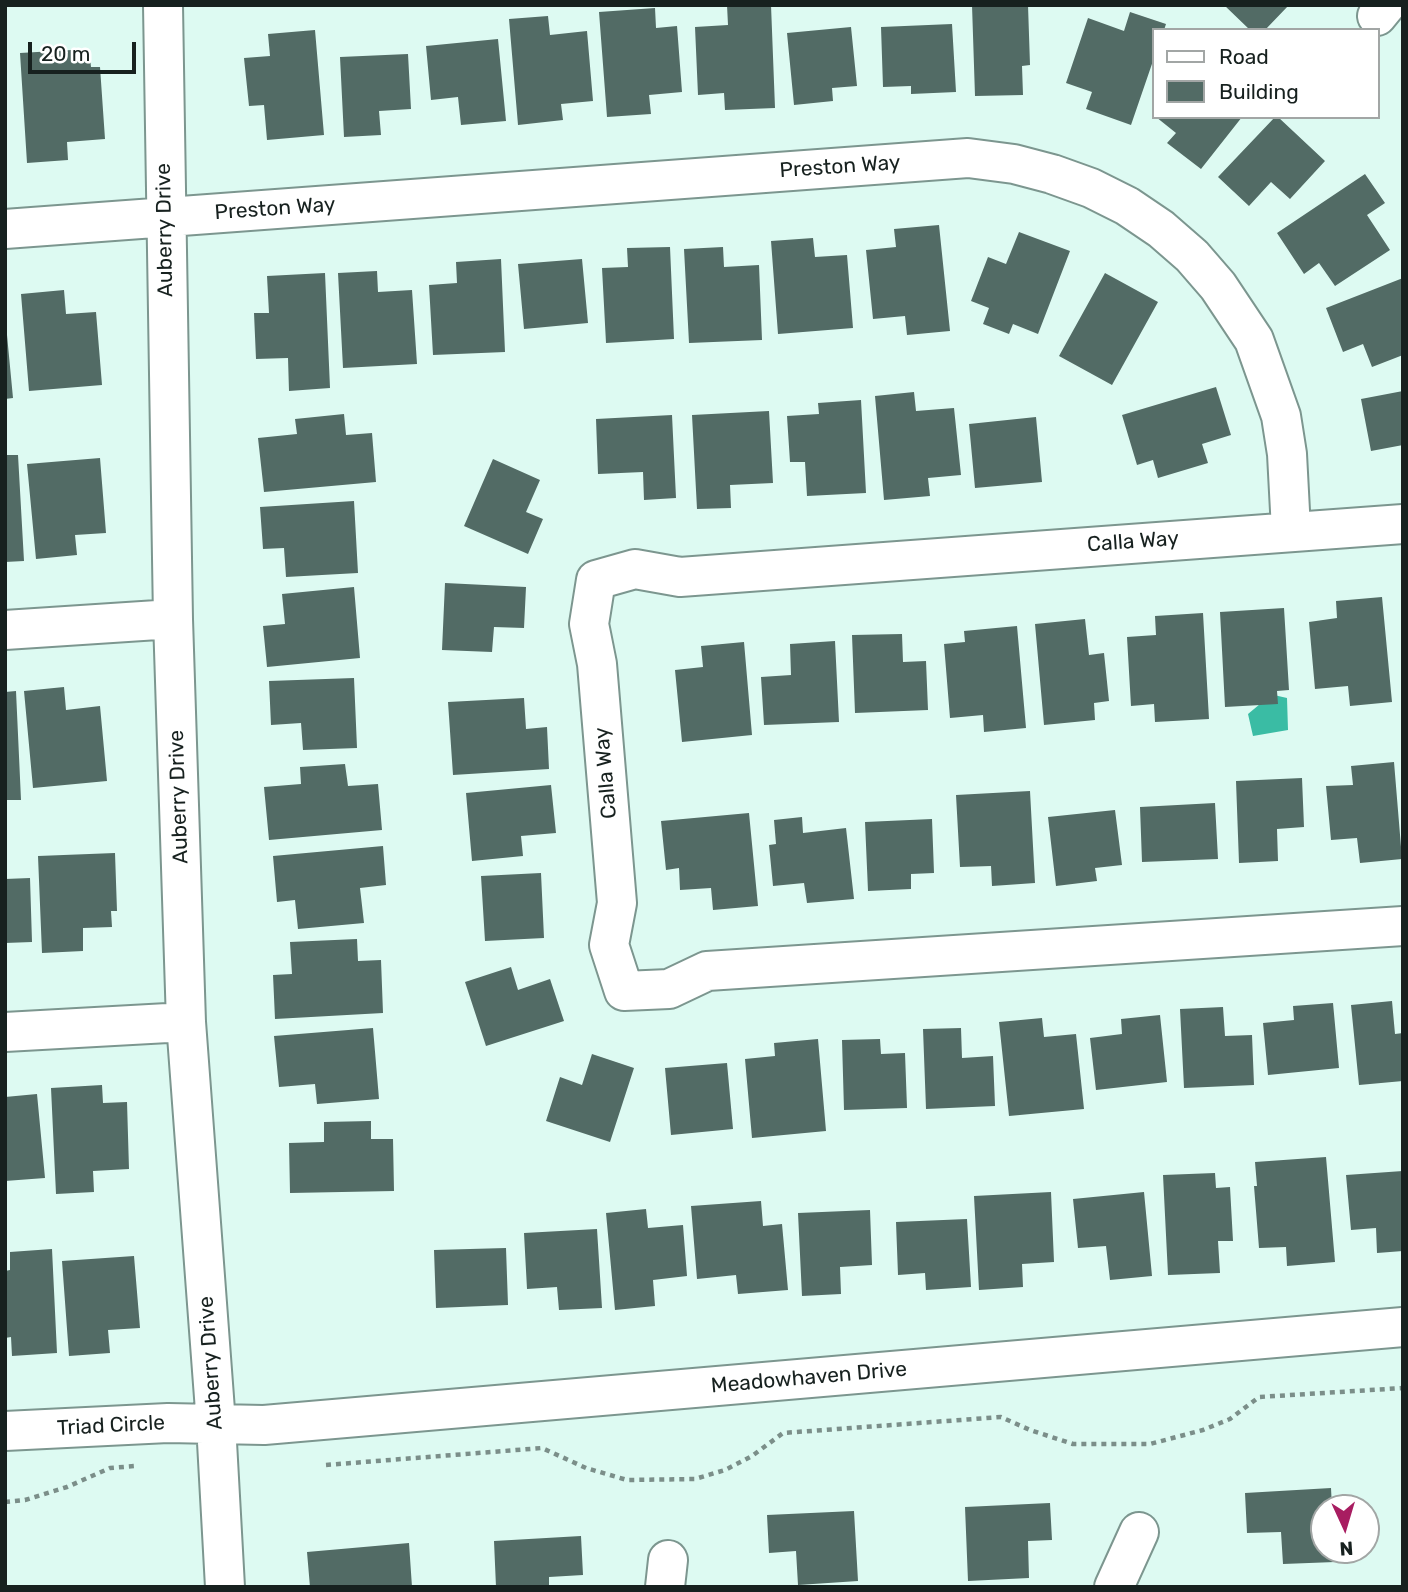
<!DOCTYPE html>
<style>
body{margin:0}
#map{position:relative;width:1408px;height:1592px;overflow:hidden;background:#ddfaf2;font-family:Rubik,sans-serif}
canvas{display:block}
.frame{position:absolute;inset:0;border:7px solid #17211f;pointer-events:none}
.legend{position:absolute;left:1152px;top:28px;width:228px;height:91px;box-sizing:border-box;background:#fff;border:2px solid #a2a6a5;margin:0;padding:9px 12px;list-style:none;font-size:21px;color:#17211f}
.legend li{display:flex;align-items:center;gap:14px;height:35px}
.legend b{width:35px;border:2px solid #a2a6a5}
.north{position:absolute;left:1310px;top:1494px;width:70px;height:70px;box-sizing:border-box;background:#fff;border:2px solid #a2a6a5;border-radius:50%;rotate:176deg;font-size:19px;font-weight:700;line-height:28px;text-align:center;color:#17211f}
.north::after{content:'';display:block;margin:auto;width:24px;height:32px;background:#a81d61;clip-path:polygon(50% 0,100% 100%,50% 72%,0 100%)}
.scale{position:absolute;left:28px;top:42px;width:108px;height:32px;box-sizing:border-box;border:4px solid #17211f;border-top:0;padding-left:9px;font-size:21px;line-height:24px;white-space:nowrap;color:#17211f;-webkit-text-stroke:5px #fff;paint-order:stroke}
</style>
<div id="map">
<canvas width="1408" height="1592"></canvas>
<div class="frame"></div>
<ul class="legend">
<li><b style="height:9px;background:#fff"></b>Road</li>
<li><b style="height:19px;background:#526b65"></b>Building</li>
</ul>
<div class="north">N</div>
<div class="scale">20 m</div>
</div>
<script>
const ctx = document.querySelector('canvas').getContext('2d');
ctx.lineJoin = 'round';
function fillPath(path, color) { ctx.fillStyle = color; ctx.fill(path, 'evenodd'); }
const toPath = rows => new Path2D(rows.map(r => 'M' + r).join(''));
function strokePath(path, color, width, dash) { ctx.strokeStyle = color; ctx.lineWidth = width; ctx.lineCap = dash ? 'butt' : 'round'; ctx.setLineDash(dash || []); ctx.stroke(path); }
function label(font, color, halo, rows, align = 'center') {
  ctx.font = font + ' Rubik,sans-serif'; ctx.lineWidth = 7; ctx.setLineDash([]); ctx.textBaseline = 'middle'; ctx.strokeStyle = halo; ctx.fillStyle = color; for (const [text, x, y, turn = 0] of rows) {
    ctx.save(); ctx.translate(x, y); ctx.rotate((+turn || 0) * Math.PI / 180); ctx.textAlign = isNaN(turn) ? turn : align; if (halo) ctx.strokeText(text, 0, 0); ctx.fillText(text, 0, 0); ctx.restore();
  }
}
fillPath(toPath([
 [1265,693,1287,698,1288,730,1253,736,1248,714,1260,704]
]), '#3abca4');
fillPath(toPath([
 [727,5,771,5,775,108,725,110,724,93,698,95,695,27,728,25],
 [972,5,1028,5,1030,65,1022,66,1023,95,975,96],
 [1224,5,1289,5,1265,30,1250,30],
 [655,8,656,28,677,26,682,92,649,95,651,114,607,117,599,12],
 [1130,12,1166,24,1164,30,1154,30,1154,58,1131,125,1086,109,1092,92,1066,83,1088,18,1124,31],
 [548,16,550,35,587,31,593,101,561,104,563,120,518,125,509,19],
 [952,24,956,92,911,94,911,86,883,87,881,27],
 [851,27,857,86,832,88,833,101,794,105,787,33],
 [315,30,324,135,267,140,264,105,249,106,244,58,270,56,268,34],
 [498,39,506,121,461,125,458,97,431,100,426,46],
 [89,49,91,67,100,67,105,139,67,142,68,160,27,163,20,53],
 [408,54,411,109,379,111,381,135,344,137,340,57],
 [1156,117,1242,117,1201,169,1167,143,1176,133],
 [1275,117,1278,117,1325,161,1290,199,1271,182,1249,206,1218,177],
 [1365,174,1385,203,1367,215,1390,250,1335,286,1319,263,1304,274,1277,233],
 [939,225,950,331,907,335,905,316,873,319,866,250,896,247,894,229],
 [1019,232,1070,251,1038,334,1013,324,1009,334,983,324,989,308,971,301,988,257,1006,264],
 [813,238,815,257,847,255,853,328,778,334,771,241],
 [670,247,674,339,606,343,602,268,628,267,627,248],
 [723,247,724,267,759,265,762,340,689,343,684,249],
 [501,259,505,352,433,355,429,285,457,283,456,262],
 [582,259,588,323,524,329,518,264],
 [377,271,378,292,412,290,417,364,343,368,338,273],
 [325,273,330,388,289,391,288,358,256,359,254,313,269,313,267,276],
 [1105,273,1158,302,1112,385,1059,356],
 [1403,278,1403,355,1372,367,1363,344,1343,352,1326,308],
 [64,290,66,314,96,312,102,385,29,391,21,294],
 [5,335,7,335,13,398,5,399],
 [1216,387,1231,435,1202,444,1208,463,1158,478,1153,460,1137,465,1122,415],
 [1403,391,1403,445,1371,451,1361,399],
 [914,392,916,411,954,408,961,475,928,478,930,496,884,500,875,396],
 [861,400,866,493,807,496,805,462,790,462,787,416,819,414,818,403],
 [769,411,773,483,730,485,731,508,697,509,692,415],
 [344,414,346,435,372,433,376,482,264,492,258,438,297,434,295,419],
 [672,415,676,498,644,500,643,472,598,474,596,419],
 [1036,417,1042,482,975,488,969,424],
 [5,455,18,455,24,561,5,562],
 [100,458,106,533,75,535,77,555,36,559,27,464],
 [493,459,540,480,526,512,543,519,528,554,464,526],
 [354,501,358,573,286,577,284,548,263,549,260,507],
 [445,583,526,587,524,628,494,627,492,652,442,650],
 [354,587,360,658,267,667,263,626,285,624,282,594],
 [1382,597,1392,702,1350,706,1348,686,1315,689,1309,622,1337,618,1336,601],
 [1284,608,1289,690,1277,691,1278,704,1225,707,1220,612],
 [1203,613,1209,719,1155,722,1154,704,1131,706,1127,637,1156,635,1155,616],
 [1085,619,1089,655,1104,653,1109,701,1094,703,1095,720,1044,725,1035,624],
 [1017,626,1026,728,984,732,983,715,950,718,944,644,965,642,964,631],
 [902,634,903,662,926,661,928,710,855,713,852,635],
 [835,641,839,722,764,725,761,677,791,675,790,644],
 [744,642,752,735,682,742,675,670,703,667,701,646],
 [354,678,357,748,303,750,301,723,271,725,269,681],
 [64,687,66,710,100,706,107,781,33,788,24,691],
 [16,691,21,800,5,800,5,692],
 [524,698,526,729,547,727,549,769,453,775,448,702],
 [1394,762,1402,859,1360,863,1357,838,1331,840,1326,786,1353,785,1351,766],
 [345,764,348,786,378,784,382,830,269,840,264,787,301,784,300,767],
 [1302,778,1304,827,1277,829,1278,861,1239,863,1236,781],
 [551,785,556,833,521,836,523,856,472,861,466,793],
 [1030,791,1035,883,992,886,991,866,960,867,956,795],
 [1215,803,1218,859,1142,862,1140,807],
 [1115,810,1122,865,1095,868,1097,881,1056,886,1048,817],
 [749,813,758,906,713,910,711,888,680,890,679,868,666,870,661,821],
 [802,817,803,833,846,828,854,899,807,903,804,883,773,886,769,845,776,844,774,820],
 [932,819,934,873,911,874,911,889,868,891,865,822],
 [383,846,386,885,360,888,364,923,298,929,295,900,277,902,273,856],
 [115,853,117,911,111,911,112,927,83,928,83,951,42,953,38,856],
 [541,873,544,938,485,941,481,876],
 [30,878,32,942,5,943,5,879],
 [357,939,358,961,381,960,383,1013,275,1019,273,975,292,974,290,942],
 [511,967,518,990,550,979,564,1021,486,1046,465,982],
 [1392,1001,1395,1034,1403,1033,1403,1081,1359,1085,1351,1005],
 [1333,1003,1339,1068,1268,1075,1263,1023,1294,1020,1293,1006],
 [1223,1007,1225,1036,1252,1035,1254,1085,1184,1088,1180,1009],
 [1160,1015,1167,1082,1096,1090,1090,1038,1122,1034,1121,1019],
 [1042,1018,1044,1037,1076,1034,1084,1109,1009,1116,999,1022],
 [373,1028,379,1099,317,1104,315,1084,279,1087,274,1036],
 [961,1028,962,1058,993,1056,995,1106,926,1109,923,1029],
 [818,1039,826,1131,752,1138,745,1059,775,1056,774,1043],
 [880,1039,881,1054,905,1053,907,1108,844,1110,842,1040],
 [592,1054,634,1068,610,1142,546,1121,560,1077,582,1085],
 [727,1063,733,1129,671,1135,665,1068],
 [102,1085,103,1103,127,1102,129,1169,93,1171,94,1192,56,1194,51,1088],
 [37,1094,45,1178,5,1181,5,1097],
 [371,1121,371,1139,393,1139,394,1191,290,1193,289,1143,324,1142,324,1122],
 [1326,1157,1335,1262,1287,1266,1286,1247,1259,1248,1254,1186,1257,1186,1255,1162],
 [1403,1171,1403,1251,1377,1253,1376,1228,1351,1230,1346,1175],
 [1215,1173,1216,1188,1230,1187,1233,1241,1218,1241,1220,1273,1168,1275,1163,1175],
 [1051,1192,1054,1262,1022,1264,1023,1287,979,1290,974,1196],
 [1144,1192,1152,1276,1110,1280,1106,1246,1078,1248,1073,1199],
 [761,1201,763,1226,782,1224,788,1290,738,1294,736,1275,697,1279,691,1206],
 [646,1209,648,1228,683,1225,687,1276,653,1280,655,1306,615,1310,606,1213],
 [870,1210,872,1265,840,1267,841,1294,802,1296,798,1213],
 [967,1219,971,1287,926,1290,925,1273,898,1275,896,1222],
 [597,1229,602,1308,559,1310,557,1287,527,1289,524,1233],
 [506,1248,508,1305,436,1308,434,1250],
 [52,1249,57,1353,12,1356,11,1337,5,1338,5,1271,10,1270,10,1252],
 [134,1256,140,1328,108,1330,110,1353,69,1356,62,1261],
 [1331,1488,1332,1508,1324,1508,1324,1550,1335,1550,1335,1562,1283,1564,1281,1532,1247,1533,1245,1493],
 [1050,1503,1052,1540,1028,1541,1029,1578,968,1581,965,1507],
 [854,1511,858,1581,798,1585,796,1551,769,1553,767,1515],
 [581,1536,583,1575,549,1577,549,1587,496,1587,494,1541],
 [409,1543,412,1587,310,1587,307,1552]
]), '#526b65');
const minor = toPath([
 [163,5,173,619,186,1022,216,1424,225,1587],
 [1377,16,1386,5],
 [5,229,968,158,1014,164,1052,174,1091,188,1127,206,1161,229,1192,256,1218,286,1254,340,1281,416,1287,454,1291,530],
 [1403,524,680,577,635,569,596,580,589,624,597,664,617,903,609,945,624,991,669,989,707,971,1403,926],
 [5,630,173,619],
 [5,1032,186,1022],
 [5,1431,168,1423,264,1425,1403,1327],
 [665,1587,668,1560],
 [1114,1587,1139,1532]
]);
strokePath(minor, '#7c968f', 42);
strokePath(toPath([
 [326,1465,542,1448,586,1468,627,1480,695,1479,725,1470,752,1456,783,1433,1001,1417,1030,1430,1073,1444,1150,1444,1203,1430,1230,1419,1259,1397,1403,1388],
 [5,1502,25,1500,67,1487,110,1468,135,1466]
]), '#7b8e89', 4.5, [5, 5]);
strokePath(minor, '#fff', 38);
label('21px', '#17211f', '#fff', [
 ["Preston Way",840,167,-4],
 ["Preston Way",275,209,-4],
 ["Auberry Drive",165,230,-91],
 ["Calla Way",1133,542,-4],
 ["Calla Way",606,773,-95],
 ["Auberry Drive",179,797,-92],
 ["Auberry Drive",211,1363,-94],
 ["Meadowhaven Drive",809,1378,-5],
 ["Triad Circle",111,1426,-3]
]);
</script>
